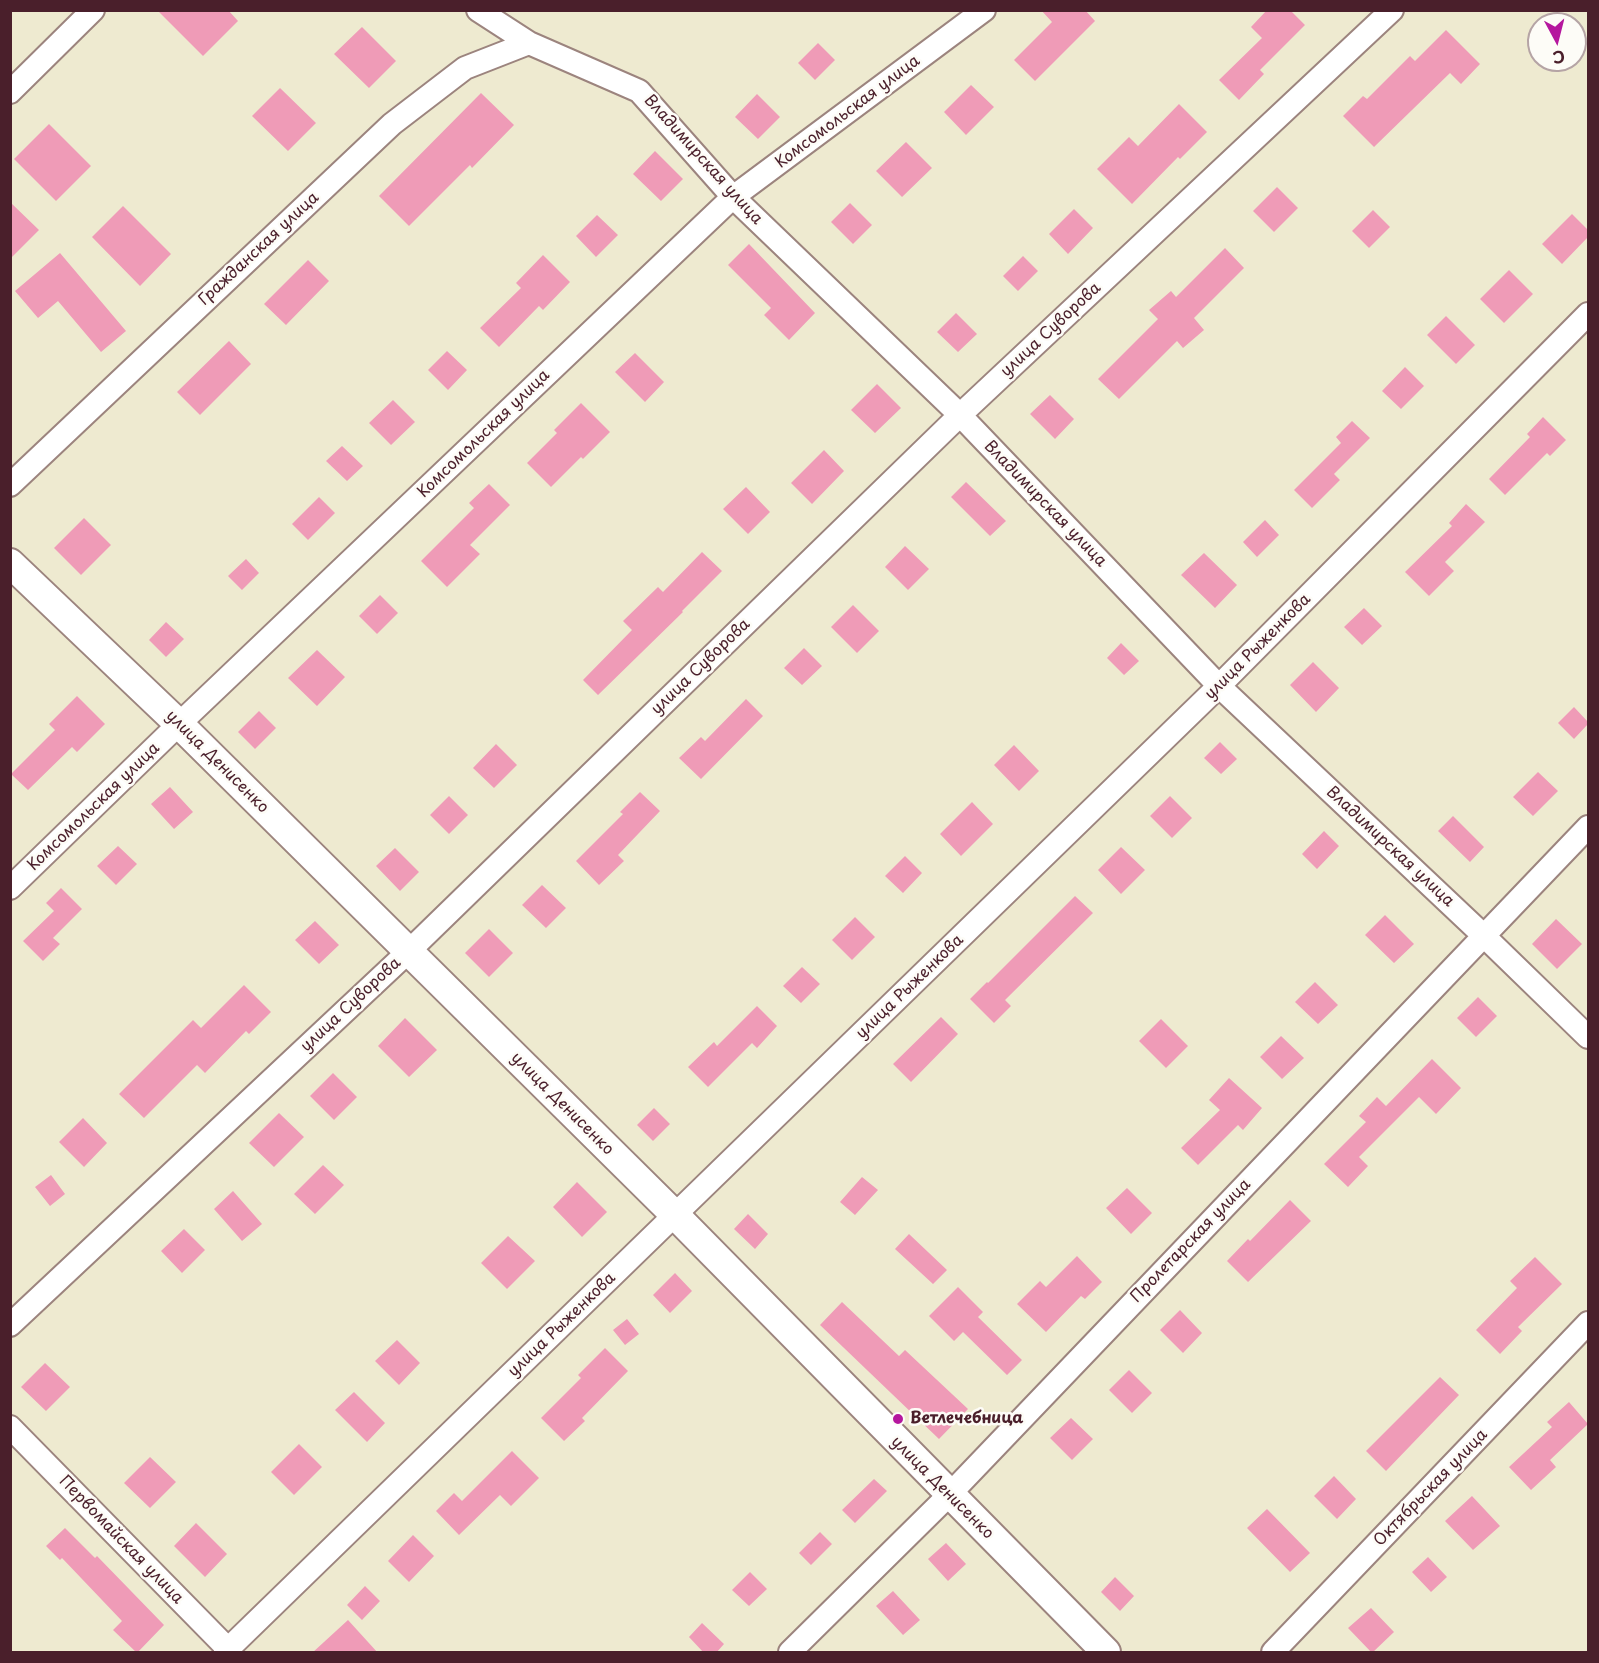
<!DOCTYPE html>
<meta charset="utf-8">
<style>
body{margin:0}
#map{position:relative;width:1599px;height:1663px;overflow:hidden;background:#eeead0;font-family:"Playpen Sans",sans-serif}
canvas{display:block}
.frame{position:absolute;inset:0;border:12px solid #4a1f2b;pointer-events:none}
.north{position:absolute;left:1527px;top:12px;width:60px;height:60px;box-sizing:border-box;background:#fdfcf7;border:2px solid #b5a4a5;border-radius:50%;rotate:173deg;font-size:16px;font-weight:700;line-height:24px;text-align:center;color:#4a1f2b}
.north::after{content:'';display:block;margin:auto;width:21px;height:27px;background:#b5179e;clip-path:polygon(50% 0,100% 100%,50% 72%,0 100%)}
</style>
<div id="map">
<canvas width="1599" height="1663"></canvas>
<div class="frame"></div>
<div class="north">С</div>
</div>
<script>
const ctx = document.querySelector('canvas').getContext('2d');
ctx.lineJoin = 'round';
function fillPath(path, color) { ctx.fillStyle = color; ctx.fill(path, 'evenodd'); }
const toPath = rows => new Path2D(rows.map(r => 'M' + r).join(''));
function strokePath(path, color, width, dash) { ctx.strokeStyle = color; ctx.lineWidth = width; ctx.lineCap = dash ? 'butt' : 'round'; ctx.setLineDash(dash || []); ctx.stroke(path); }
function label(font, color, halo, rows, align = 'center') {
  ctx.font = font + ' "Playpen Sans",sans-serif'; ctx.lineWidth = 5; ctx.setLineDash([]); ctx.textBaseline = 'middle'; ctx.strokeStyle = halo; ctx.fillStyle = color; for (const [text, x, y, turn = 0] of rows) {
    ctx.save(); ctx.translate(x, y); ctx.rotate((+turn || 0) * Math.PI / 180); ctx.textAlign = isNaN(turn) ? turn : align; if (halo) ctx.strokeText(text, 0, 0); ctx.fillText(text, 0, 0); ctx.restore();
  }
}
fillPath(toPath([
 [157,10,228,10,238,21,203,56],
 [1041,10,1085,10,1095,21,1035,81,1014,60,1052,22],
 [1267,10,1290,10,1305,25,1260,70,1264,74,1239,100,1219,80,1262,38,1251,27],
 [362,27,396,61,369,88,334,54],
 [1446,30,1480,64,1461,84,1450,73,1374,147,1343,116,1363,96,1367,99,1410,56,1415,61],
 [818,43,835,60,815,80,798,63],
 [971,85,994,107,966,135,944,112],
 [280,88,316,123,288,151,252,116],
 [481,93,514,125,472,168,470,165,409,226,379,196],
 [757,94,780,117,758,139,735,117],
 [1179,104,1207,132,1180,159,1178,157,1132,204,1097,169,1129,137,1138,146],
 [49,124,91,166,56,201,14,159],
 [906,142,932,168,902,197,876,171],
 [655,151,683,179,661,201,633,174],
 [1277,187,1298,208,1274,232,1253,211],
 [10,202,39,230,10,259],
 [850,203,872,225,853,244,831,222],
 [123,206,171,254,140,286,92,237],
 [1074,209,1093,228,1068,254,1049,234],
 [1373,210,1390,227,1369,248,1352,231],
 [1572,214,1588,230,1588,237,1562,264,1542,244],
 [597,215,618,235,596,257,576,236],
 [749,244,815,313,789,340,764,315,771,308,728,265],
 [1225,248,1244,268,1194,318,1204,330,1183,348,1177,341,1119,399,1098,379,1158,319,1149,310,1171,291,1176,297],
 [60,253,126,331,101,352,58,301,38,318,15,291],
 [543,255,570,282,543,310,539,306,499,347,480,328,521,288,516,283],
 [1023,256,1038,271,1018,291,1003,276],
 [308,260,329,281,286,325,264,304],
 [1509,270,1533,294,1504,323,1480,299],
 [956,313,977,334,958,352,937,332],
 [1446,316,1475,345,1456,364,1427,335],
 [229,341,251,364,200,415,177,392],
 [447,351,467,370,448,390,428,370],
 [635,353,664,382,645,402,615,372],
 [1405,367,1424,386,1401,409,1382,391],
 [877,384,901,408,875,433,851,410],
 [1050,395,1074,419,1055,439,1030,414],
 [393,400,415,422,391,445,369,423],
 [581,403,610,432,583,459,581,457,551,487,527,463,557,433,554,430],
 [1543,417,1566,440,1550,456,1547,453,1505,495,1489,479,1530,437,1527,434],
 [1352,421,1370,438,1334,474,1340,480,1312,508,1294,490,1341,443,1336,437],
 [342,446,363,466,347,481,326,461],
 [824,450,844,471,812,504,791,483],
 [966,482,1006,521,990,536,951,497],
 [489,484,510,505,470,545,480,554,447,587,421,561,474,508,469,503],
 [746,487,770,512,748,534,723,509],
 [319,497,335,513,308,540,292,524],
 [1466,504,1485,522,1445,562,1454,571,1429,596,1405,572,1452,526,1449,523],
 [84,518,111,545,81,575,54,548],
 [1265,520,1279,535,1257,557,1243,542],
 [905,546,929,569,908,590,885,567],
 [702,552,722,571,682,611,683,612,598,695,583,680,632,630,623,621,658,587,663,592],
 [1204,553,1237,585,1215,608,1181,575],
 [246,559,259,573,242,590,228,576],
 [380,595,398,613,377,634,359,616],
 [853,605,879,631,857,653,831,627],
 [1364,608,1382,626,1362,645,1344,627],
 [166,622,184,639,166,657,149,640],
 [1121,643,1139,661,1124,675,1107,658],
 [804,648,822,666,802,685,784,668],
 [317,650,345,677,317,706,288,678],
 [1313,662,1339,688,1316,712,1290,685],
 [77,696,105,724,77,752,72,747,28,790,11,774,55,730,49,724],
 [746,699,763,716,701,779,679,758,701,737,705,741],
 [1574,707,1588,722,1588,724,1574,739,1558,723],
 [259,711,276,728,255,749,238,732],
 [1220,742,1237,759,1221,774,1204,758],
 [496,744,517,765,494,788,473,768],
 [1014,745,1039,771,1019,791,994,765],
 [1538,772,1558,791,1533,816,1513,797],
 [170,787,193,812,174,829,151,804],
 [640,792,660,811,618,855,624,861,599,885,576,861,623,814,620,812],
 [449,796,468,815,449,834,430,815],
 [1170,796,1192,818,1172,838,1150,816],
 [972,802,993,824,961,856,940,834],
 [1453,816,1484,847,1470,862,1438,831],
 [1324,831,1339,846,1317,869,1302,854],
 [118,846,137,864,116,885,97,866],
 [1121,847,1145,870,1121,894,1098,870],
 [395,848,419,872,400,891,376,866],
 [905,856,922,873,903,893,885,876],
 [542,885,566,908,546,928,522,905],
 [61,888,82,909,53,938,60,944,43,961,23,941,54,911,46,903],
 [1075,896,1093,913,1005,1000,1011,1006,994,1023,970,999,987,982,988,983],
 [1385,915,1414,944,1394,963,1365,935],
 [855,917,875,937,852,960,832,940],
 [1556,919,1582,944,1557,969,1532,944],
 [315,921,339,945,319,964,295,940],
 [489,929,513,953,489,977,465,953],
 [802,967,820,984,801,1003,783,986],
 [1315,982,1338,1005,1318,1024,1295,1002],
 [244,985,271,1012,249,1034,246,1031,205,1073,197,1065,144,1118,119,1094,193,1020,201,1028],
 [1478,997,1497,1016,1476,1037,1457,1018],
 [757,1006,777,1026,757,1048,752,1043,708,1087,688,1067,714,1042,717,1046],
 [941,1017,958,1034,911,1082,893,1064],
 [405,1018,437,1050,409,1077,378,1046],
 [1161,1019,1188,1046,1166,1068,1139,1041],
 [1281,1036,1304,1058,1282,1079,1260,1057],
 [1432,1059,1461,1088,1436,1114,1419,1097,1359,1157,1368,1166,1348,1187,1324,1164,1366,1122,1359,1116,1377,1097,1386,1106],
 [333,1073,357,1097,334,1120,310,1096],
 [1229,1078,1262,1108,1243,1130,1238,1125,1198,1165,1181,1148,1220,1110,1209,1100],
 [654,1108,670,1124,653,1141,637,1125],
 [279,1113,304,1137,274,1167,249,1143],
 [83,1118,107,1143,84,1167,59,1142],
 [323,1165,344,1185,315,1214,294,1194],
 [51,1175,65,1194,50,1206,35,1187],
 [862,1177,878,1190,855,1215,840,1202],
 [577,1182,607,1212,582,1237,553,1207],
 [1127,1188,1152,1213,1131,1234,1106,1208],
 [233,1191,262,1224,242,1241,214,1209],
 [1290,1200,1311,1221,1248,1282,1227,1261,1248,1239,1250,1241],
 [748,1214,768,1234,755,1249,734,1229],
 [184,1229,205,1250,182,1273,161,1251],
 [909,1234,947,1270,933,1284,895,1249],
 [508,1236,535,1261,507,1289,481,1263],
 [1077,1256,1102,1282,1085,1299,1081,1296,1046,1332,1017,1304,1040,1281,1046,1287],
 [1535,1257,1562,1284,1518,1327,1522,1331,1500,1354,1476,1330,1517,1288,1510,1281],
 [675,1273,692,1291,670,1313,653,1295],
 [958,1287,983,1312,978,1317,1022,1360,1007,1375,963,1332,954,1341,929,1316],
 [842,1302,899,1356,905,1350,968,1409,939,1439,820,1325],
 [1180,1310,1202,1333,1183,1353,1160,1330],
 [627,1319,639,1334,625,1345,613,1330],
 [397,1340,420,1363,399,1385,375,1361],
 [605,1348,628,1371,582,1418,585,1421,564,1441,541,1418,581,1378,578,1375],
 [45,1363,70,1387,46,1411,21,1387],
 [1129,1370,1152,1393,1132,1413,1109,1390],
 [1440,1377,1459,1395,1386,1471,1366,1451],
 [354,1392,385,1423,367,1442,335,1410],
 [1569,1402,1588,1424,1550,1460,1556,1467,1531,1490,1509,1467,1552,1427,1547,1422],
 [1071,1418,1093,1439,1072,1460,1050,1438],
 [299,1444,322,1467,294,1495,271,1472],
 [512,1451,539,1478,511,1506,500,1495,459,1535,436,1511,454,1493,462,1501],
 [150,1457,176,1482,150,1508,124,1483],
 [1334,1476,1356,1499,1337,1519,1314,1496],
 [874,1479,887,1491,855,1523,842,1510],
 [1472,1496,1500,1526,1473,1550,1445,1521],
 [1267,1509,1310,1553,1290,1572,1247,1528],
 [196,1523,227,1554,205,1577,174,1546],
 [65,1528,95,1558,97,1556,164,1625,137,1653,113,1630,122,1621,62,1558,60,1560,46,1546],
 [820,1532,832,1544,811,1565,799,1553],
 [413,1535,434,1556,409,1582,388,1561],
 [946,1543,966,1564,948,1581,928,1559],
 [1428,1557,1447,1577,1431,1592,1412,1572],
 [750,1572,767,1589,749,1606,732,1590],
 [1115,1577,1134,1596,1120,1611,1101,1592],
 [365,1586,380,1601,362,1620,347,1605],
 [893,1591,920,1620,903,1635,876,1606],
 [1371,1608,1394,1632,1372,1653,1348,1628],
 [348,1620,378,1653,312,1653],
 [702,1623,724,1644,716,1653,704,1653,689,1637]
]), '#ef9bb7');
const minor = toPath([
 [478,10,529,43,639,91,733,197,960,415,1219,686,1483,935,1588,1037],
 [10,92,93,10],
 [10,485,392,124,465,68,529,43],
 [10,888,179,724,733,197,984,10],
 [10,1325,408,952,960,415,1392,10],
 [10,1427,231,1652],
 [225,1652,1219,686,1588,314],
 [790,1652,949,1495,1588,827],
 [1273,1652,1588,1323]
]);
const tertiary = toPath([
 [10,563,179,724,675,1215,1106,1652]
]);
strokePath(minor, '#9c847e', 26);
strokePath(tertiary, '#9c847e', 32);
strokePath(minor, '#fff', 22);
strokePath(tertiary, '#fff', 28);
for (const [x, y, r, color] of [
 [898,1419,6,"#b5179e"]
]) { const dot = new Path2D(); dot.arc(x, y, r, 0, 2 * Math.PI); ctx.fillStyle = color; ctx.fill(dot); strokePath(dot, '#fdfcf7', 2); }
label('16px', '#4a1f2b', '#fdfcf7', [
 ["Комсомольская улица",848,112,-37],
 ["Владимирская улица",703,160,48],
 ["Гражданская улица",259,249,-43],
 ["улица Суворова",1051,330,-43],
 ["Комсомольская улица",484,434,-44],
 ["Владимирская улица",1045,504,46],
 ["улица Рыженкова",1258,647,-45],
 ["улица Суворова",701,667,-44],
 ["улица Денисенко",217,762,45],
 ["Комсомольская улица",94,807,-44],
 ["Владимирская улица",1390,847,43],
 ["улица Рыженкова",910,987,-44],
 ["улица Суворова",351,1005,-43],
 ["улица Денисенко",562,1104,45],
 ["Пролетарская улица",1191,1241,-46],
 ["улица Рыженкова",562,1325,-44],
 ["улица Денисенко",942,1488,45],
 ["Октябрьская улица",1431,1488,-46],
 ["Первомайская улица",121,1540,46]
]);
label('bold 16px', '#4a1f2b', '#fdfcf7', [
 ["Ветлечебница",910,1419]
], 'left');
</script>
